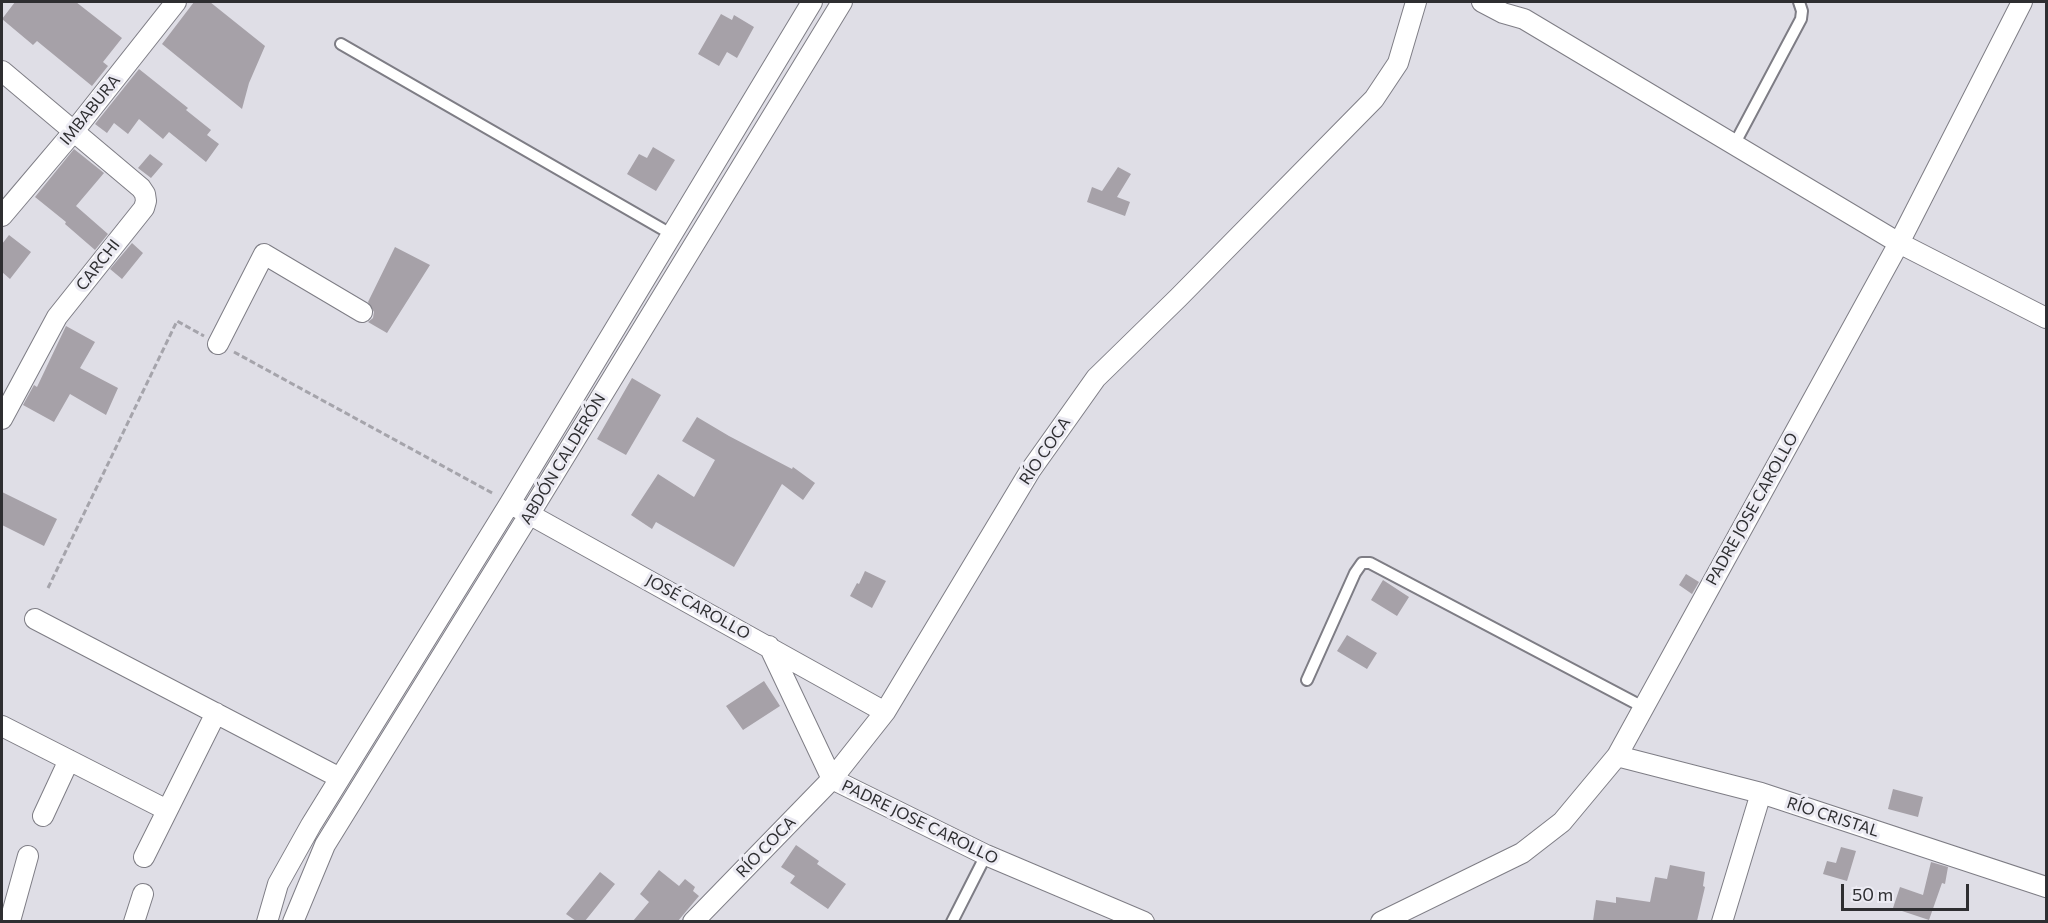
<!DOCTYPE html>
<meta charset="utf-8">
<style>
body{margin:0}
#map{position:relative;width:2048px;height:923px;overflow:hidden;background:#dfdee6;font-family:Commissioner,sans-serif}
canvas{display:block}
.frame{position:absolute;inset:0;border:3px solid #2e2e31;pointer-events:none}
.scale{position:absolute;left:1841px;top:884px;width:128px;height:27px;box-sizing:border-box;border:3px solid #2e2e31;border-top:0;padding-left:8px;font-size:18px;line-height:21px;white-space:nowrap;color:#2e2e31;-webkit-text-stroke:4px #ecebf3;paint-order:stroke}
</style>
<div id="map">
<canvas width="2048" height="923"></canvas>
<div class="frame"></div>
<div class="scale">50 m</div>
</div>
<script>
const ctx = document.querySelector('canvas').getContext('2d');
ctx.lineJoin = 'round';
function fillPath(path, color) { ctx.fillStyle = color; ctx.fill(path, 'evenodd'); }
const toPath = rows => new Path2D(rows.map(r => 'M' + r).join(''));
function strokePath(path, color, width, dash) { ctx.strokeStyle = color; ctx.lineWidth = width; ctx.lineCap = dash ? 'butt' : 'round'; ctx.setLineDash(dash || []); ctx.stroke(path); }
function label(font, color, halo, rows, align = 'center') {
  ctx.font = font + ' Commissioner,sans-serif'; ctx.lineWidth = 6; ctx.setLineDash([]); ctx.textBaseline = 'middle'; ctx.strokeStyle = halo; ctx.fillStyle = color; for (const [text, x, y, turn = 0] of rows) {
    ctx.save(); ctx.translate(x, y); ctx.rotate((+turn || 0) * Math.PI / 180); ctx.textAlign = isNaN(turn) ? turn : align; if (halo) ctx.strokeText(text, 0, 0); ctx.fillText(text, 0, 0); ctx.restore();
  }
}
fillPath(toPath([
 [15,2,76,2,122,38,103,62,108,66,92,86,37,41,33,45,2,19],
 [194,2,210,2,265,46,249,83,242,109,162,44],
 [721,14,732,20,734,15,754,27,737,58,727,52,719,66,698,54],
 [139,69,188,108,186,110,211,130,207,135,219,144,206,162,169,132,163,139,139,119,128,134,114,123,107,133,95,124],
 [653,147,675,160,656,191,627,174,639,154,647,158],
 [74,149,104,173,76,206,108,234,95,250,65,224,66,222,35,197],
 [150,154,163,164,151,178,138,168],
 [1118,167,1131,174,1117,197,1130,202,1125,216,1087,202,1092,187,1102,191],
 [9,235,31,252,10,279,2,272,2,244],
 [132,243,143,253,122,279,110,269],
 [395,247,430,265,387,333,368,322,373,318,374,312,368,302],
 [66,326,95,342,80,368,118,388,106,415,70,394,54,422,23,405,34,385,37,387],
 [632,378,661,395,626,455,597,439],
 [697,417,729,436,792,469,793,467,815,483,803,500,782,484,734,567,656,522,652,529,631,515,658,474,694,497,715,460,682,441],
 [2,492,57,519,44,546,2,525],
 [865,571,886,581,872,608,850,596,857,583,859,584],
 [1686,574,1699,582,1692,594,1679,585],
 [1383,580,1409,597,1397,616,1371,600],
 [1347,635,1377,653,1367,669,1337,651],
 [764,681,780,706,743,730,726,706],
 [1893,789,1923,797,1918,817,1888,809],
 [796,845,819,861,817,864,846,884,828,909,790,883,795,876,781,867],
 [1841,847,1856,851,1847,881,1823,874,1827,861,1836,863],
 [1931,862,1948,867,1945,884,1942,883,1929,920,1893,908,1900,887,1923,895],
 [1670,865,1705,872,1703,886,1705,887,1697,921,1593,921,1596,900,1616,903,1616,897,1650,902,1655,877,1667,879],
 [659,870,679,886,685,879,695,887,693,891,699,896,678,921,633,921,649,902,640,894],
 [600,872,615,884,585,921,576,921,566,914]
]), '#a6a1a8');
const lane = toPath([
 [341,44,671,234],
 [1734,145,1801,19,1802,11,1799,2],
 [1307,680,1355,573,1362,563,1370,563,1643,707],
 [952,922,986,855]
]);
const street = toPath([
 [1482,2,1503,13,1524,19,1899,243,2046,318],
 [2,71,141,188,145,194,146,201,144,208,57,317,2,419],
 [2,216,74,131,176,2],
 [218,344,264,254,362,312],
 [518,508,885,712],
 [35,619,340,778],
 [769,646,832,779,986,855,1144,922],
 [2,726,167,810],
 [1617,756,1761,793,2046,887],
 [43,816,69,760],
 [144,857,216,713],
 [10,921,28,856],
 [134,922,143,894],
 [267,922,278,884,311,825,510,503,812,2],
 [293,922,325,845,529,515,842,2],
 [693,922,832,779,885,712,1030,471,1096,378,1178,298,1374,99,1398,63,1416,2],
 [1381,922,1522,853,1562,822,1617,756,1899,243,2022,2],
 [1722,922,1761,793]
]);
strokePath(lane, '#7e7d85', 14);
strokePath(street, '#7e7d85', 22);
strokePath(toPath([
 [234,352,494,494],
 [48,588,177,321,204,336]
]), '#a5a4ab', 3, [6, 3]);
strokePath(lane, '#fff', 10);
strokePath(street, '#fff', 20);
label('16px', '#2e2e31', '#ecebf3', [
 ["IMBABURA",90,110,-51],
 ["CARCHI",98,265,-52],
 ["RÍO COCA",1045,451,-56],
 ["ABDÓN CALDERÓN",563,459,-59],
 ["PADRE JOSE CAROLLO",1752,509,-61],
 ["JOSÉ CAROLLO",698,607,29],
 ["RÍO CRISTAL",1833,817,18],
 ["PADRE JOSE CAROLLO",920,822,26],
 ["RÍO COCA",766,847,-46]
]);
</script>
